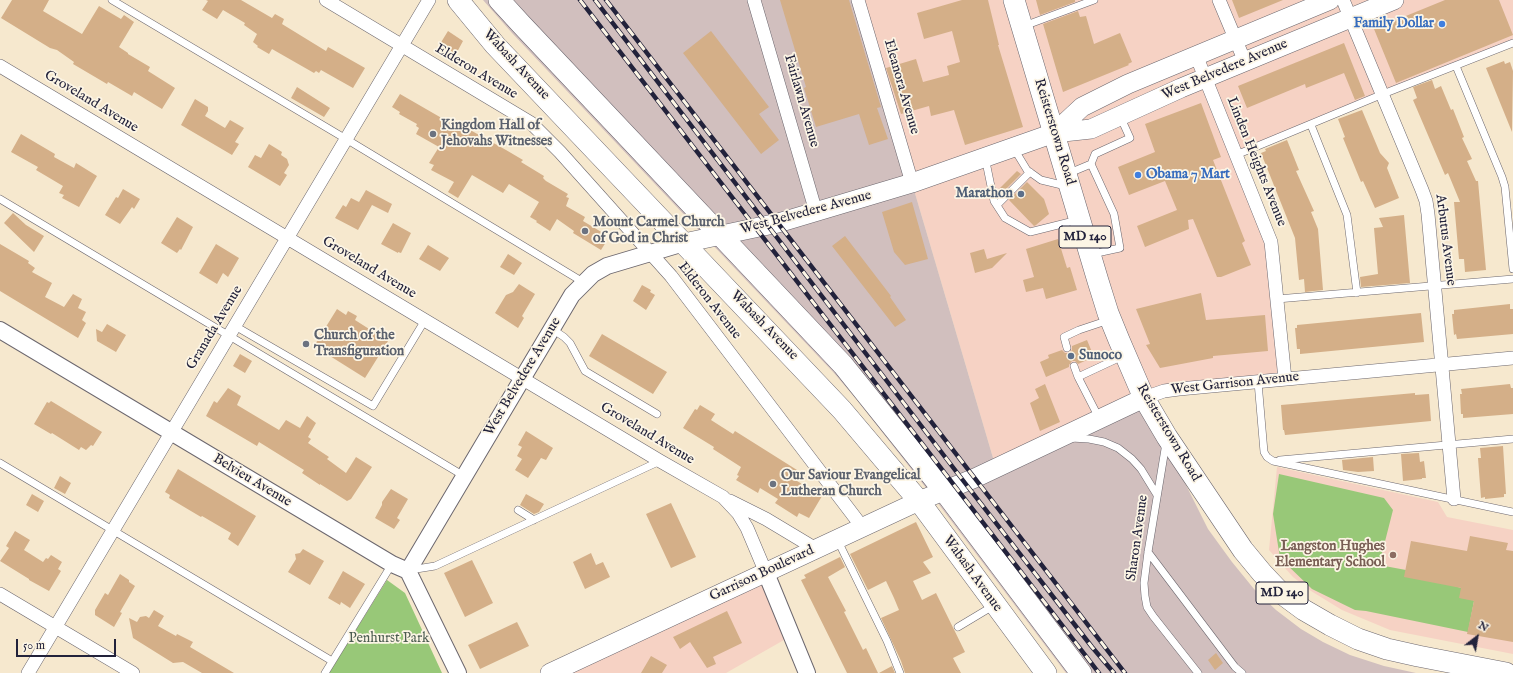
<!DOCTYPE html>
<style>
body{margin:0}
#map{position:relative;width:1513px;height:673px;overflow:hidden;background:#f6e8ce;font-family:"IM FELL English",serif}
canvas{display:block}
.north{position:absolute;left:1457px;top:617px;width:40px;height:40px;-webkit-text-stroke:3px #fcf5e5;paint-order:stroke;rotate:31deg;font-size:11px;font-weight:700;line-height:16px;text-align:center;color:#22223b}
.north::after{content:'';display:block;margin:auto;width:14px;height:18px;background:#22223b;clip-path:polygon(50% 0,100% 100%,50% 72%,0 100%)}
.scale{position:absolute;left:16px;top:639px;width:100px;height:18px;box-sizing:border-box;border:2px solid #22223b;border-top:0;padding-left:5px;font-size:12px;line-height:14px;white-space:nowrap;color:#22223b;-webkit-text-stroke:3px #fcf5e5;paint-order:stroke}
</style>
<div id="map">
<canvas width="1513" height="673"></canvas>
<div class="north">N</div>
<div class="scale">50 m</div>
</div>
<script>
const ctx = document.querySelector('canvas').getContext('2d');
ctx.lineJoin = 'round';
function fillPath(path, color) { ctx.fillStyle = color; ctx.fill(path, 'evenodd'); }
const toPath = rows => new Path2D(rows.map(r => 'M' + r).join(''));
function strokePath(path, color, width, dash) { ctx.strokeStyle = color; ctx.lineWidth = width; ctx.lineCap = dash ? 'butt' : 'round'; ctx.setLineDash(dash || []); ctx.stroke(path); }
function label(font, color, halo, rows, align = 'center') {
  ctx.font = font + ' "IM FELL English",serif'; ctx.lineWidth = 3.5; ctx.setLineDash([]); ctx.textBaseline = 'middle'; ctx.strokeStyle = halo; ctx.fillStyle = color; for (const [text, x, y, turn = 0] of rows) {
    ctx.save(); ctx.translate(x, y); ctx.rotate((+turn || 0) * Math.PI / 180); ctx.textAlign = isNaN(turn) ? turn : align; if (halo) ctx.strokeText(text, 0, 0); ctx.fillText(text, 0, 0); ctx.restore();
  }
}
fillPath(toPath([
 [858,0,1513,0,1513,41,1235,156,1270,248,1283,380,1166,393,996,468],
 [1277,467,1438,502,1447,517,1513,530,1513,654,1390,630,1342,610,1311,591,1293,577,1269,550],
 [767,573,791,636,726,673,556,673]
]), '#f6d2c4');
fillPath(toPath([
 [483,0,858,0,996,468,1142,397,1208,529,1232,562,1254,589,1276,610,1301,629,1323,642,1350,655,1384,666,1416,673,1066,673,934,498,856,399,834,373,512,33]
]), '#d1bfbe');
fillPath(toPath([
 [1279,474,1384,498,1393,510,1379,565,1406,570,1461,588,1474,601,1468,632,1366,611,1355,610,1312,589,1280,558,1273,514],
 [387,580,405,593,442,673,329,673]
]), '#98c878');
fillPath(toPath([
 [12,0,49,0,43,11,82,34,99,6,121,19,124,15,134,22,119,47,128,53,128,54,150,67,148,71,175,88,162,109,134,92,132,96,108,82,107,84,73,64,74,62,57,50,50,48,1,18],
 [206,0,241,0,272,18,275,14,284,19,282,24,326,51,328,47,365,68,353,88,321,70,319,73,316,71,314,73,272,49,269,54,257,47,258,46,253,42,257,34,244,25,245,23,223,10,217,19,202,10,208,1],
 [780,0,849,0,881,107,877,108,888,139,869,145,859,114,816,127,804,88,806,87],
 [962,0,988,0,999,45,998,45,1023,127,965,145,954,110,931,116,929,106,901,114,886,68,916,59,923,82,949,75,947,66,960,62,952,31,924,39,917,13],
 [1036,0,1075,0,1075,2,1040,15],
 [1232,0,1283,0,1239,18],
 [1445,0,1499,0,1513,35,1396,83,1374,29],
 [1078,11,1080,17,1086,16,1094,44,1120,33,1132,62,1128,64,1129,65,1063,92,1043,24],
 [448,31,463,41,456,54,440,44],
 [711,31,769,107,759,114,779,140,761,154,683,53],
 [1344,43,1365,96,1355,100,1344,73,1306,88,1305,84,1247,108,1238,86],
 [1504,61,1505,64,1510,62,1513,71,1512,132,1486,68],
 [1432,80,1435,89,1441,86,1451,110,1453,109,1464,137,1462,138,1472,159,1467,161,1476,181,1478,181,1486,270,1465,272,1464,259,1459,259,1454,202,1460,202,1448,173,1445,175,1413,100,1417,98,1413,87],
 [297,87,330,108,324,117,291,98],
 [400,94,452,124,454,121,506,150,523,160,521,162,544,176,543,178,546,181,568,194,566,197,569,198,566,206,585,217,583,221,603,233,600,238,606,242,601,250,573,233,574,231,557,219,550,231,536,222,537,221,530,217,539,202,509,184,503,193,472,175,458,198,448,192,454,182,431,170,434,165,429,163,439,147,416,134,419,128,416,126,417,124,399,114,400,112,392,107],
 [195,99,208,107,208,111,205,116,225,128,230,120,244,128,235,142,239,144,232,155,181,125],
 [1201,103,1221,157,1213,160,1245,241,1242,243,1251,265,1221,277,1217,277,1193,219,1188,220,1189,229,1145,247,1137,226,1177,210,1165,181,1129,195,1118,167,1155,152,1145,124],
 [1362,110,1380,153,1389,163,1387,168,1399,198,1375,208,1363,181,1361,182,1343,138,1345,137,1338,119],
 [21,134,55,154,54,157,74,168,76,163,97,176,79,207,62,198,64,195,59,193,63,186,36,170,38,167,11,152],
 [1287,140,1299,170,1296,171,1314,211,1311,212,1318,229,1323,290,1305,292,1304,279,1299,280,1295,238,1261,153,1266,151,1265,149],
 [269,144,282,152,281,155,287,159,289,165,284,173,287,175,280,186,248,167,255,155,261,158],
 [1017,171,1021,174,1002,193,999,189],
 [1027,182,1044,199,1049,214,1036,225,1034,226,1009,200],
 [123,189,140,199,134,209,132,207,120,224,105,215,116,197,118,198],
 [366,190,392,204,388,213,372,205,358,230,335,218,343,205,346,207,351,198,359,202],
 [912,202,928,259,905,265,894,252,882,212],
 [13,213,26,225,44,236,34,252,4,223],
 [1404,215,1410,283,1361,287,1360,277,1378,274,1374,228,1383,227,1379,218],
 [177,217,193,227,181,250,180,249,177,253,161,243],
 [393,223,411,233,401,253,398,252,398,253,381,244],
 [845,236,891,296,890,297,906,320,895,327,832,246],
 [1058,239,1067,268,1070,267,1077,290,1046,299,1043,288,1026,292,1023,280,1034,277,1026,249],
 [0,244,29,261,28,263,35,268,32,272,52,283,45,297,64,307,73,294,82,299,78,308,86,312,82,320,86,323,78,338,0,291],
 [216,244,239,258,228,277,223,273,217,284,199,273],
 [428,245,449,258,440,271,419,259],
 [984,249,987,259,1007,253,992,268,975,273,970,253],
 [508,254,522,263,514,275,500,267],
 [519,284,535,294,522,316,524,318,518,328,495,313,506,295,513,292],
 [642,285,651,290,650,292,655,295,646,310,633,301],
 [1201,293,1206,320,1265,315,1268,351,1213,356,1213,358,1160,368,1146,345,1150,344,1136,309],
 [1510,304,1510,309,1513,309,1513,334,1457,339,1456,334,1454,335,1452,314,1454,314,1454,310],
 [337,309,346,315,348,311,357,316,355,320,388,341,365,378,314,346],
 [1421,313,1424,342,1300,354,1300,349,1297,349,1295,328,1297,328,1297,325],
 [107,324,126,335,116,352,97,341,96,329,102,332],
 [602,334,667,372,653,394,589,356],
 [1087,340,1094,357,1078,364,1075,361,1072,361,1069,365,1069,367,1046,377,1040,362,1049,358,1048,355,1062,350,1065,353,1069,353,1072,350,1072,346],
 [240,354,252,361,245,373,233,366],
 [1045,384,1060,422,1040,431,1030,403,1039,398,1035,389],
 [1510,384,1511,388,1513,388,1513,414,1463,418,1463,414,1461,414,1460,394,1462,394,1461,389],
 [228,388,241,396,237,405,279,430,286,420,300,428,307,416,316,423,308,437,311,439,308,443,329,457,327,459,346,473,356,457,372,467,351,499,347,501,320,484,320,485,302,473,304,470,259,442,257,446,206,416,214,401,217,403],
 [1415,393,1415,395,1429,394,1431,421,1285,435,1284,430,1283,430,1281,405],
 [51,401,102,432,93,446,91,445,86,450,81,447,79,450,52,433,51,434,34,424,47,402,49,403],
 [700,405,715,414,711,420,733,434,735,431,797,470,792,478,822,496,809,518,799,513,797,517,775,503,778,499,760,488,758,493,736,480,739,476,737,475,741,467,713,449,714,447,683,428,695,409,697,410],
 [526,431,553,448,546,460,541,458,528,478,515,470,522,459,517,456,522,447,518,445],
 [1503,446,1506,494,1504,494,1504,497,1485,499,1485,497,1481,498,1478,458,1481,458,1480,448],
 [1419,453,1420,462,1424,461,1426,478,1422,478,1422,479,1403,481,1401,454],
 [1373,457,1374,471,1358,472,1343,470,1342,460],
 [178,469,256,516,238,546,228,539,231,533,202,516,201,517,169,498,170,495,165,492],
 [60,476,71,483,65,494,54,488],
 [391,489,408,499,397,518,400,520,394,529,375,518,382,505,382,502],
 [32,494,44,501,38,512,26,505],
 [526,494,544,504,539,512,534,514,520,505],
 [671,503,696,557,671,568,646,514],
 [916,522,933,557,923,562,931,573,913,581,922,600,936,593,965,652,953,658,961,673,905,673,901,661,881,618,899,610,894,598,886,581,868,590,850,554],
 [15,531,30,540,24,550,43,562,46,558,48,559,51,555,62,562,58,569,61,571,49,591,29,580,29,579,0,561,9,548,6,546],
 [1470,536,1508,543,1506,550,1513,551,1513,642,1467,634,1474,601,1459,598,1461,588,1404,577,1411,541,1467,551],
 [303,549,324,561,310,585,288,572,296,559,295,554,300,553],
 [591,553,596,565,603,562,610,577,585,589,573,562],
 [840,557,845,567,828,577,846,611,844,612,863,650,866,648,878,673,847,673,801,580,806,578,804,575],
 [472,560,493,603,465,617,444,573],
 [343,571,365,584,350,608,341,602,340,605,328,598],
 [120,574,129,580,129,582,135,586,120,612,122,613,114,627,95,615,95,610,105,593,108,595],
 [154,610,164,616,158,626,176,636,177,634,193,642,190,647,234,673,202,673,183,662,173,663,133,638,129,618,137,622,140,617,146,616,149,618],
 [727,611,742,643,713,657,716,664,707,668,690,642,680,649,673,637],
 [517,622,529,646,480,669,468,645],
 [1216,653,1223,663,1215,670,1208,660],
 [651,656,667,665,662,673,641,673],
 [892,666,895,673,879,673]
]), '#d4af88');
const service = toPath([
 [112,0,346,139,583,282],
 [1024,26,1094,0],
 [1456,66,1502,177,1505,187,1513,269],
 [1311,125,1347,215,1357,293],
 [1013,147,1027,170,1041,180,1066,186],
 [1236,155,1383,94,1513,43],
 [985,157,994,201,1005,218,1030,232,1078,220],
 [1067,174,1091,164],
 [0,199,464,476],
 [997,205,1030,172],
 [1092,254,1120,248,1114,214,1091,164,1095,154,1130,138,1120,116],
 [1277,299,1513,279],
 [235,326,373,406,425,320],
 [552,329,564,337,570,343,585,371,657,414],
 [1067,348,1064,337,1079,330,1109,320],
 [1074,366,1078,377],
 [1258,382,1264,452,1267,457,1273,461,1513,512],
 [1099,418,1078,377,1123,356],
 [1071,438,1089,439,1104,442,1118,448,1132,459,1141,469,1157,495],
 [1166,443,1148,552,1144,583,1145,596,1147,607,1153,616,1198,673],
 [1280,460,1513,439],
 [0,463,332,661],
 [518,510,534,520],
 [837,539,887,641,900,673],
 [1148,552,1235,667,1242,673],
 [410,570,435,566,660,461],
 [958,627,993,606],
 [325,673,392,564]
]);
const minor = toPath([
 [326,0,531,123,560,152,671,276,863,528],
 [754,0,816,212],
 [858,0,912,183],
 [1219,0,1245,62],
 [1343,0,1422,190,1426,201,1428,214,1454,499],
 [1196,55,1271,242,1285,379],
 [0,66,660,461,723,497,738,513,747,528,766,573],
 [1144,398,1164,391,1179,389,1513,358],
 [730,501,766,519,816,549],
 [0,594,133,673],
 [28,673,429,0]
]);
const tertiary = toPath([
 [0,330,392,564,408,571,458,673],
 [408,571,572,295,593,274,607,266,684,243],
 [766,573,807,673]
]);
const secondary = toPath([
 [1054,133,1082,107,1128,84,1330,0],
 [684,243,778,223,912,183,1054,133,1091,129,1181,88,1394,0],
 [550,673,919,501,975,478,1144,398]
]);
const primary = toPath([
 [458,0,495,45,842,410,919,501,1046,673],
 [499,0,521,24,843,365,944,491,1081,673],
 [1014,0,1098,281,1108,313,1119,340,1144,398,1167,437,1243,550,1262,573,1281,593,1304,610,1330,625,1358,639,1387,649,1418,656,1506,673]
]);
strokePath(service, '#6c676e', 8);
strokePath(minor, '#6c676e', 14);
strokePath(tertiary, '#6c676e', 18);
strokePath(secondary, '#6c676e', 20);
strokePath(primary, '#6c676e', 22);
strokePath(service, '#fff', 7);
strokePath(minor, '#fff', 13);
strokePath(tertiary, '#fff', 16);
strokePath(secondary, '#fff', 19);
strokePath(primary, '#fff', 21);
const rail = toPath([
 [580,0,1099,673],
 [595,0,965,483,1092,647,1114,673],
 [606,0,1125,673]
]);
strokePath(rail, '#22223b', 4.5);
strokePath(rail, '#fcf5e5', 3, [9]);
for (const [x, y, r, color] of [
 [1442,24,4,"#3f7fe0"],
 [433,134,4,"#6b7280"],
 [1138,175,4,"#3f7fe0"],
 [1021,194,4,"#5c6f8a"],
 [585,231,4,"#6b7280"],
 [306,344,4,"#6b7280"],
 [1071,356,4,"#5c6f8a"],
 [773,484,4,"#6b7280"],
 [1393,555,4,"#8d6e63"]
]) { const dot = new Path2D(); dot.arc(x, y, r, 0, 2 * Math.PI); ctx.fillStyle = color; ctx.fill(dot); strokePath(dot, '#fcf5e5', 1.5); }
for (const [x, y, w] of [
 [1085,237,52],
 [1282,593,52]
]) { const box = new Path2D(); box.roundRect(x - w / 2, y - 11, w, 22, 3); ctx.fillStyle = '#fcf5e5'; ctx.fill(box); strokePath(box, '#22223b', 1); }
label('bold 13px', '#22223b', null, [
 ["MD 140",1085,237],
 ["MD 140",1282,593]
]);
label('bold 14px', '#366cbe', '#fcf5e5', [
 ["Family Dollar",1434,24],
 ["Obama 7 Mart",1146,175,"left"]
], 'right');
label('14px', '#22223b', '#fcf5e5', [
 ["Wabash Avenue",516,65,47],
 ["West Belvedere Avenue",1225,70,-23],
 ["Elderon Avenue",476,72,31],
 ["Eleanora Avenue",901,87,74],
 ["Fairlawn Avenue",801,101,74],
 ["Groveland Avenue",91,102,31],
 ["Reisterstown Road",1054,132,73],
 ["Linden Heights Avenue",1256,162,68],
 ["West Belvedere Avenue",806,213,-15],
 ["Arbutus Avenue",1445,240,83],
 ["Groveland Avenue",369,268,31],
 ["Elderon Avenue",709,301,52],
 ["Wabash Avenue",764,326,46],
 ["Granada Avenue",215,328,-59],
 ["West Belvedere Avenue",523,377,-59],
 ["West Garrison Avenue",1235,384,-6],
 ["Reisterstown Road",1168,433,59],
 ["Groveland Avenue",647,434,31],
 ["Belvieu Avenue",252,481,31],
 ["Sharon Avenue",1138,538,-82],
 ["Garrison Boulevard",762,574,-25],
 ["Wabash Avenue",972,574,54]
]);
label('bold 14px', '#5b616d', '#fcf5e5', [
 ["Kingdom Hall of",441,126],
 ["Jehovahs Witnesses",441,142],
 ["Mount Carmel Church",593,223],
 ["of God in Christ",593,239],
 ["Church of the",314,336],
 ["Transfiguration",314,352],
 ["Our Saviour Evangelical",781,476],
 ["Lutheran Church",781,492]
], 'left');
label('bold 14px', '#4e5e75', '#fcf5e5', [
 ["Marathon",1013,194],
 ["Sunoco",1079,356,"left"]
], 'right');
label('bold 14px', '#785e54', '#fcf5e5', [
 ["Langston Hughes",1385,547],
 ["Elementary School",1385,563]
], 'right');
label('14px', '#4b5c50', '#fcf5e5', [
 ["Penhurst Park",389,639]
]);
</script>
